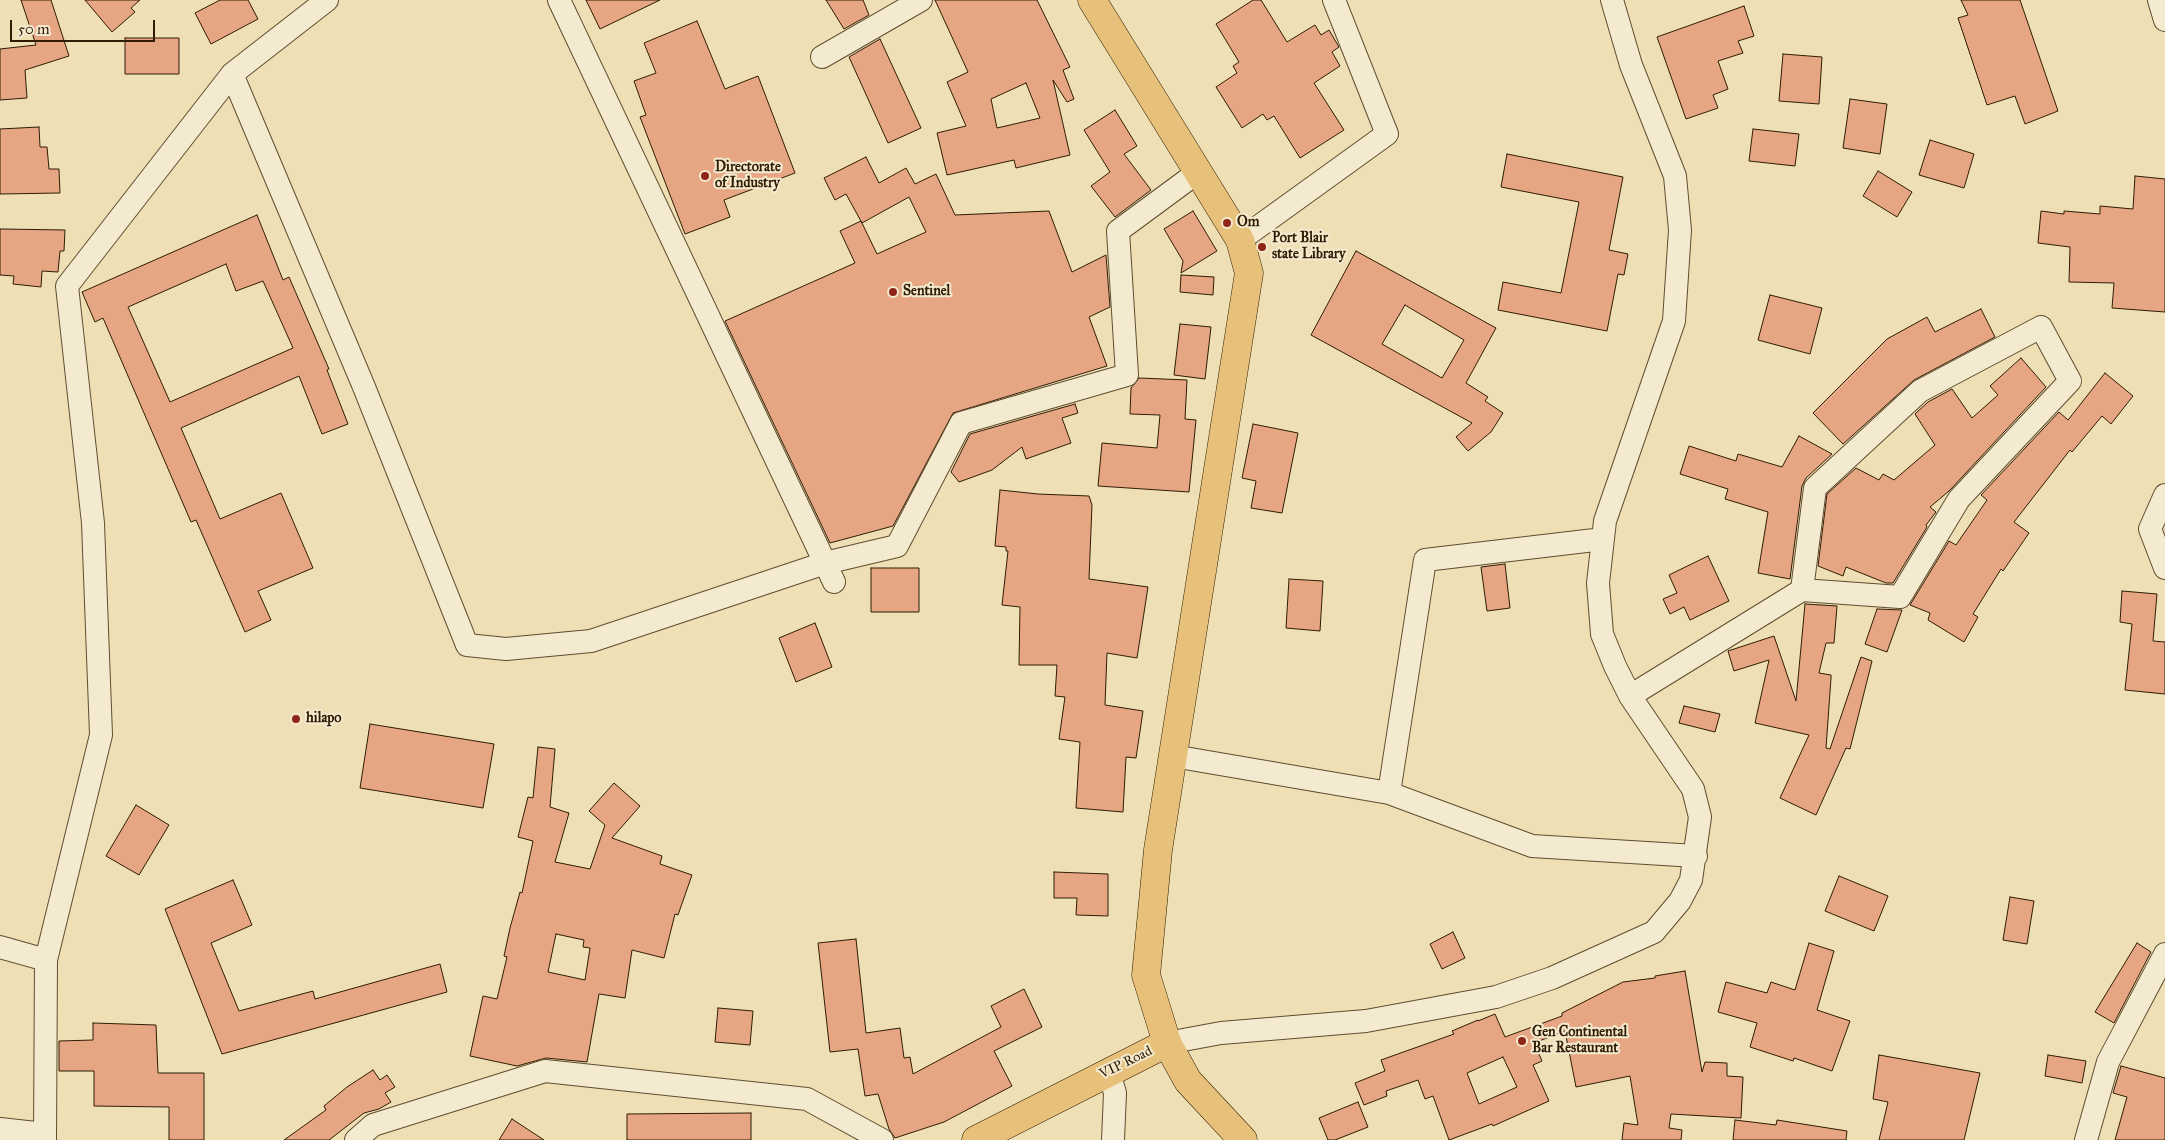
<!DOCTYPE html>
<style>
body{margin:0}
#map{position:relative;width:2165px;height:1140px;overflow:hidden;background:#eedfb5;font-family:"IM FELL Great Primer",serif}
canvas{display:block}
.scale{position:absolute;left:10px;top:20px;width:145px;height:22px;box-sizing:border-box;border:2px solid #2f1c02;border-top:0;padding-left:6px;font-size:15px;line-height:18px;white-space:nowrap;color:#2f1c02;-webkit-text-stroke:4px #f4eacf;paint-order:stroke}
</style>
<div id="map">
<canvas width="2165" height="1140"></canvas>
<div class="scale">50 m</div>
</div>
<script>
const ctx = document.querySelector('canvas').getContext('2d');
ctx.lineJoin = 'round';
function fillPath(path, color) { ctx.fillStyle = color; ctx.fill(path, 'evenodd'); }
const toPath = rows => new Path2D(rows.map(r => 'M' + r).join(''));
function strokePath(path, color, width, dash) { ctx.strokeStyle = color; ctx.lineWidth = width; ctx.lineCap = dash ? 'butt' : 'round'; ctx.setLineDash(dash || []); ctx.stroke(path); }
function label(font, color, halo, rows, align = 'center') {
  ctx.font = font + ' "IM FELL Great Primer",serif'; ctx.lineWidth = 4; ctx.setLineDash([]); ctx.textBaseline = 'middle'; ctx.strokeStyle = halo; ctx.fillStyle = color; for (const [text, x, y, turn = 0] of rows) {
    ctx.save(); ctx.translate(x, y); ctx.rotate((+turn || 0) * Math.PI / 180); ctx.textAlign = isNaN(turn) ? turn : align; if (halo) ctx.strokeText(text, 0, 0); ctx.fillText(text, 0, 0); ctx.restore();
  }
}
const building = toPath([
 [21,0,51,0,69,56,25,70,27,98,0,100,0,49,36,45,21,0],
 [85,0,140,0,131,8,135,12,112,32,85,0],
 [220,0,248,0,258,19,211,44,195,13,220,0],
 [586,0,660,0,600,29,586,0],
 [826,0,863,0,869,15,844,29,826,0],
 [935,0,1037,0,1070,67,1063,70,1074,99,1067,102,1053,80,1070,155,1016,168,1014,160,947,175,937,133,966,126,947,82,968,72,935,0],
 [1026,83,1040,118,997,128,991,99,1026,83],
 [1253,0,1261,0,1287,42,1315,25,1321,35,1329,30,1339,47,1332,52,1340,66,1314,83,1344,130,1300,158,1274,116,1267,120,1263,114,1242,128,1216,87,1237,73,1233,66,1239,62,1216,24,1253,0],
 [1961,0,2020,0,2058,111,2025,124,2015,96,1987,105,1958,18,1968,15,1961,0],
 [1744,6,1754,36,1738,41,1743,53,1718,61,1728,89,1713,95,1718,108,1686,119,1657,37,1744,6],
 [697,21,725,89,758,76,795,173,724,200,730,217,685,234,640,117,646,115,634,81,656,73,644,43,697,21],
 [125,38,179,38,179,74,125,74,125,38],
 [880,39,921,128,888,143,849,57,880,39],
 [1783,54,1822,57,1819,104,1779,101,1783,54],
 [1850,99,1887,104,1880,154,1843,148,1850,99],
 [1115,110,1137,146,1124,154,1151,190,1115,217,1091,186,1110,172,1084,130,1115,110],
 [39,127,40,147,47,147,49,169,59,169,60,193,0,194,0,129,39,127],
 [1753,129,1799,134,1795,166,1749,161,1753,129],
 [1930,140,1974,154,1964,188,1919,175,1930,140],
 [1507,154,1623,177,1609,250,1628,254,1624,275,1618,274,1607,331,1498,310,1503,282,1561,293,1579,202,1501,187,1507,154],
 [866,157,879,183,906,168,915,184,936,174,955,215,1049,211,1072,272,1106,255,1110,307,1089,317,1107,366,953,413,893,526,830,543,725,321,855,263,840,231,861,221,877,254,926,232,909,197,862,223,846,194,835,200,824,178,866,157],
 [1878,171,1912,192,1897,217,1863,196,1878,171],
 [2135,176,2165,179,2165,312,2112,308,2114,283,2069,282,2070,247,2038,243,2041,211,2064,214,2064,211,2100,214,2100,206,2133,209,2135,176],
 [1193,211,1217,251,1181,273,1183,261,1164,229,1193,211],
 [257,215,283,280,289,277,329,369,327,370,348,424,322,434,299,376,181,428,220,519,281,493,313,568,258,591,271,620,245,632,196,520,191,522,103,318,95,322,82,292,257,215],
 [226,264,236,291,263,281,293,348,170,402,128,307,226,264],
 [0,229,65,230,64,251,60,251,58,272,42,271,41,287,13,284,14,276,0,275,0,229],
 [1356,251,1496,328,1466,383,1488,397,1485,401,1503,413,1491,432,1468,451,1456,437,1472,423,1311,335,1356,251],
 [1405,305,1464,340,1442,378,1382,344,1405,305],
 [1181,275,1214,277,1213,295,1180,292,1181,275],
 [1770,295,1822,308,1810,354,1758,340,1770,295],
 [1981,309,1995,337,1914,380,1843,444,1813,413,1887,339,1927,317,1935,332,1981,309],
 [1180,324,1211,327,1205,379,1174,375,1180,324],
 [2021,358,2046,387,1949,491,1930,507,1936,512,1926,525,1927,527,1893,583,1886,583,1846,567,1843,576,1818,566,1827,494,1856,468,1879,480,1883,474,1894,480,1935,445,1915,414,1928,402,1952,389,1972,418,1998,395,1990,386,2021,358],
 [2105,373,2133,396,2111,424,2102,416,2072,452,2070,450,2014,522,2029,533,2003,571,2001,569,1973,614,1978,617,1964,642,1928,620,1930,613,1910,605,1949,541,1956,545,1987,500,1981,495,2059,412,2068,420,2105,373],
 [1139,378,1187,380,1185,419,1196,420,1189,492,1098,486,1102,443,1157,448,1160,415,1130,414,1131,388,1139,378],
 [1075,404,1078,413,1062,418,1071,443,1026,459,1022,447,992,470,959,482,951,472,970,434,1075,404],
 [1253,424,1298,433,1282,513,1251,508,1256,481,1242,478,1253,424],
 [1799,436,1832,454,1806,478,1802,486,1790,579,1758,573,1768,512,1725,499,1728,489,1680,474,1689,446,1736,461,1738,454,1782,467,1799,436],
 [1000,490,1038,494,1089,496,1092,505,1089,579,1148,587,1137,658,1107,653,1105,705,1143,711,1136,758,1126,757,1123,812,1076,808,1080,742,1059,739,1065,697,1055,696,1057,665,1019,665,1020,607,1002,605,1008,551,1006,551,1006,547,995,546,1000,490],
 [1708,556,1729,601,1690,620,1684,607,1670,614,1663,599,1677,593,1669,575,1708,556],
 [1505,564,1510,608,1487,611,1481,567,1505,564],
 [871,568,919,568,919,612,871,612,871,568],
 [1289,579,1323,581,1320,631,1286,628,1289,579],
 [2122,591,2157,594,2153,641,2165,642,2165,694,2125,690,2132,624,2120,622,2122,591],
 [1805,604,1837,606,1834,643,1826,643,1819,673,1831,675,1831,678,1826,748,1830,749,1861,657,1872,661,1850,749,1846,748,1816,815,1780,798,1809,735,1755,723,1769,660,1734,671,1728,651,1774,636,1796,701,1805,604],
 [1877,609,1902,610,1887,652,1865,644,1877,609],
 [815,623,832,667,796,682,779,638,815,623],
 [1684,706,1720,714,1715,732,1679,723,1684,706],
 [370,724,494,744,483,808,360,788,370,724],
 [538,747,555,749,550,807,569,813,555,862,590,869,605,825,589,811,614,783,640,806,612,838,662,856,660,864,692,875,678,915,675,914,664,958,632,950,625,998,599,994,587,1062,546,1058,517,1066,470,1056,483,996,497,999,507,957,504,956,510,928,520,892,522,893,533,841,518,837,528,797,533,798,538,747],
 [556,934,584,940,583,947,590,948,585,980,548,972,556,934],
 [136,805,169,825,139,875,106,856,136,805],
 [1054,872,1108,874,1108,916,1076,915,1077,898,1054,898,1054,872],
 [1839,876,1888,896,1874,931,1825,911,1839,876],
 [233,880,252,925,211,943,239,1011,313,991,315,999,440,964,447,992,222,1054,165,909,233,880],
 [2010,897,2034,901,2027,944,2003,940,2010,897],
 [1453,932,1465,958,1442,969,1430,944,1453,932],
 [856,939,866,1033,900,1028,904,1058,910,1057,913,1074,1001,1027,991,1006,1024,989,1042,1027,994,1051,1012,1086,944,1122,895,1138,889,1129,878,1094,865,1096,858,1049,830,1052,818,943,856,939],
 [1809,943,1834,951,1817,1010,1850,1021,1832,1071,1794,1058,1793,1061,1750,1047,1757,1023,1718,1012,1726,982,1767,993,1771,982,1795,990,1809,943],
 [2137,943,2151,952,2114,1023,2095,1012,2137,943],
 [1685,971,1702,1072,1705,1062,1727,1063,1727,1076,1743,1077,1741,1118,1671,1114,1669,1128,1682,1130,1681,1140,1622,1140,1624,1123,1638,1125,1630,1076,1576,1087,1565,1031,1534,1043,1542,1061,1533,1065,1549,1101,1493,1126,1492,1124,1449,1140,1433,1096,1425,1099,1418,1080,1386,1091,1387,1096,1364,1105,1355,1083,1385,1071,1381,1060,1454,1034,1452,1031,1478,1020,1478,1021,1495,1014,1505,1037,1562,1016,1562,1013,1623,982,1655,978,1655,976,1685,971],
 [1503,1057,1517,1087,1479,1104,1467,1073,1503,1057],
 [718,1008,753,1011,750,1045,715,1042,718,1008],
 [93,1023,156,1025,158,1073,204,1073,204,1140,169,1140,169,1107,94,1106,94,1071,59,1071,59,1041,93,1040,93,1023],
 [1879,1055,1980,1073,1964,1140,1879,1140,1888,1102,1873,1099,1879,1055],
 [2048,1055,2086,1061,2082,1083,2045,1076,2048,1055],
 [2121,1066,2165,1078,2165,1140,2115,1140,2127,1097,2113,1093,2121,1066],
 [373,1070,380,1080,387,1075,395,1087,385,1093,391,1102,379,1109,364,1113,329,1140,284,1140,326,1110,324,1106,347,1087,373,1070],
 [1358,1102,1368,1127,1335,1140,1328,1140,1319,1118,1358,1102],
 [751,1113,751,1140,627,1140,627,1114,751,1113],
 [512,1119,544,1140,499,1140,512,1119],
 [1735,1120,1776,1125,1777,1120,1847,1131,1846,1140,1733,1140,1735,1120]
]);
fillPath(building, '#e6a683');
strokePath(building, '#2f1c02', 1);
const minor = toPath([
 [559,0,834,582],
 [2159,0,2165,20],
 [822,57,921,0],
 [232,74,364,387,467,645,506,649,591,641,825,563,897,546,961,423,1127,375,1118,231,1198,172],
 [1240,240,1387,134,1334,0],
 [2165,495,2150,529,2165,568],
 [1630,696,1802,590,1900,597,1959,499,2070,381,2041,327,1920,391,1815,488,1802,590],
 [1173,756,1389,793,1532,846,1696,856],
 [1389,793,1425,560,1603,539],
 [0,947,46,960],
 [1167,1043,1221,1033,1366,1021,1496,997,1552,978,1654,932,1680,901,1691,880,1700,817,1693,789,1630,696,1615,666,1602,634,1598,583,1605,521,1674,321,1680,230,1675,176,1631,65,1612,0],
 [1109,1072,1115,1093,1113,1140],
 [0,1129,45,1134],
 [45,1140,46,960,101,735,93,523,67,286,232,74,327,0],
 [356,1140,373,1125,545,1071,807,1099,882,1140],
 [2086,1140,2108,1062,2165,954]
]);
const primary = toPath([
 [1092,0,1240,240,1249,273,1158,850,1146,975,1167,1043]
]);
const trunk = toPath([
 [976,1140,1167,1043,1188,1081,1243,1140]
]);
strokePath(minor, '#5f4d2f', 24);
strokePath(primary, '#2f1c02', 29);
strokePath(trunk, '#2f1c02', 29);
strokePath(minor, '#f4eacf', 22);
strokePath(primary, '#e7c07a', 28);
strokePath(trunk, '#e7c07a', 28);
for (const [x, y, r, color] of [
 [705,176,5,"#8f2418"],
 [1227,223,5,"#8f2418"],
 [1262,247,5,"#8f2418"],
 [893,292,5,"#8f2418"],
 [296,719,5,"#8f2418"],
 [1522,1041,5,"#8f2418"]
]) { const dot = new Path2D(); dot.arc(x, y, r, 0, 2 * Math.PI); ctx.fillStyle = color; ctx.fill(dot); strokePath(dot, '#f4eacf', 2); }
label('bold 14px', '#2f1c02', '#f4eacf', [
 ["Directorate",715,168],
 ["of Industry",715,184],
 ["Om",1237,223],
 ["Port Blair",1272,239],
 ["state Library",1272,255],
 ["Sentinel",903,292],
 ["hilapo",306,719],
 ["Gen Continental",1532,1033],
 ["Bar Restaurant",1532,1049]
], 'left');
label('14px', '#2f1c02', '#f4eacf', [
 ["VIP Road",1126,1063,-26]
]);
</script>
